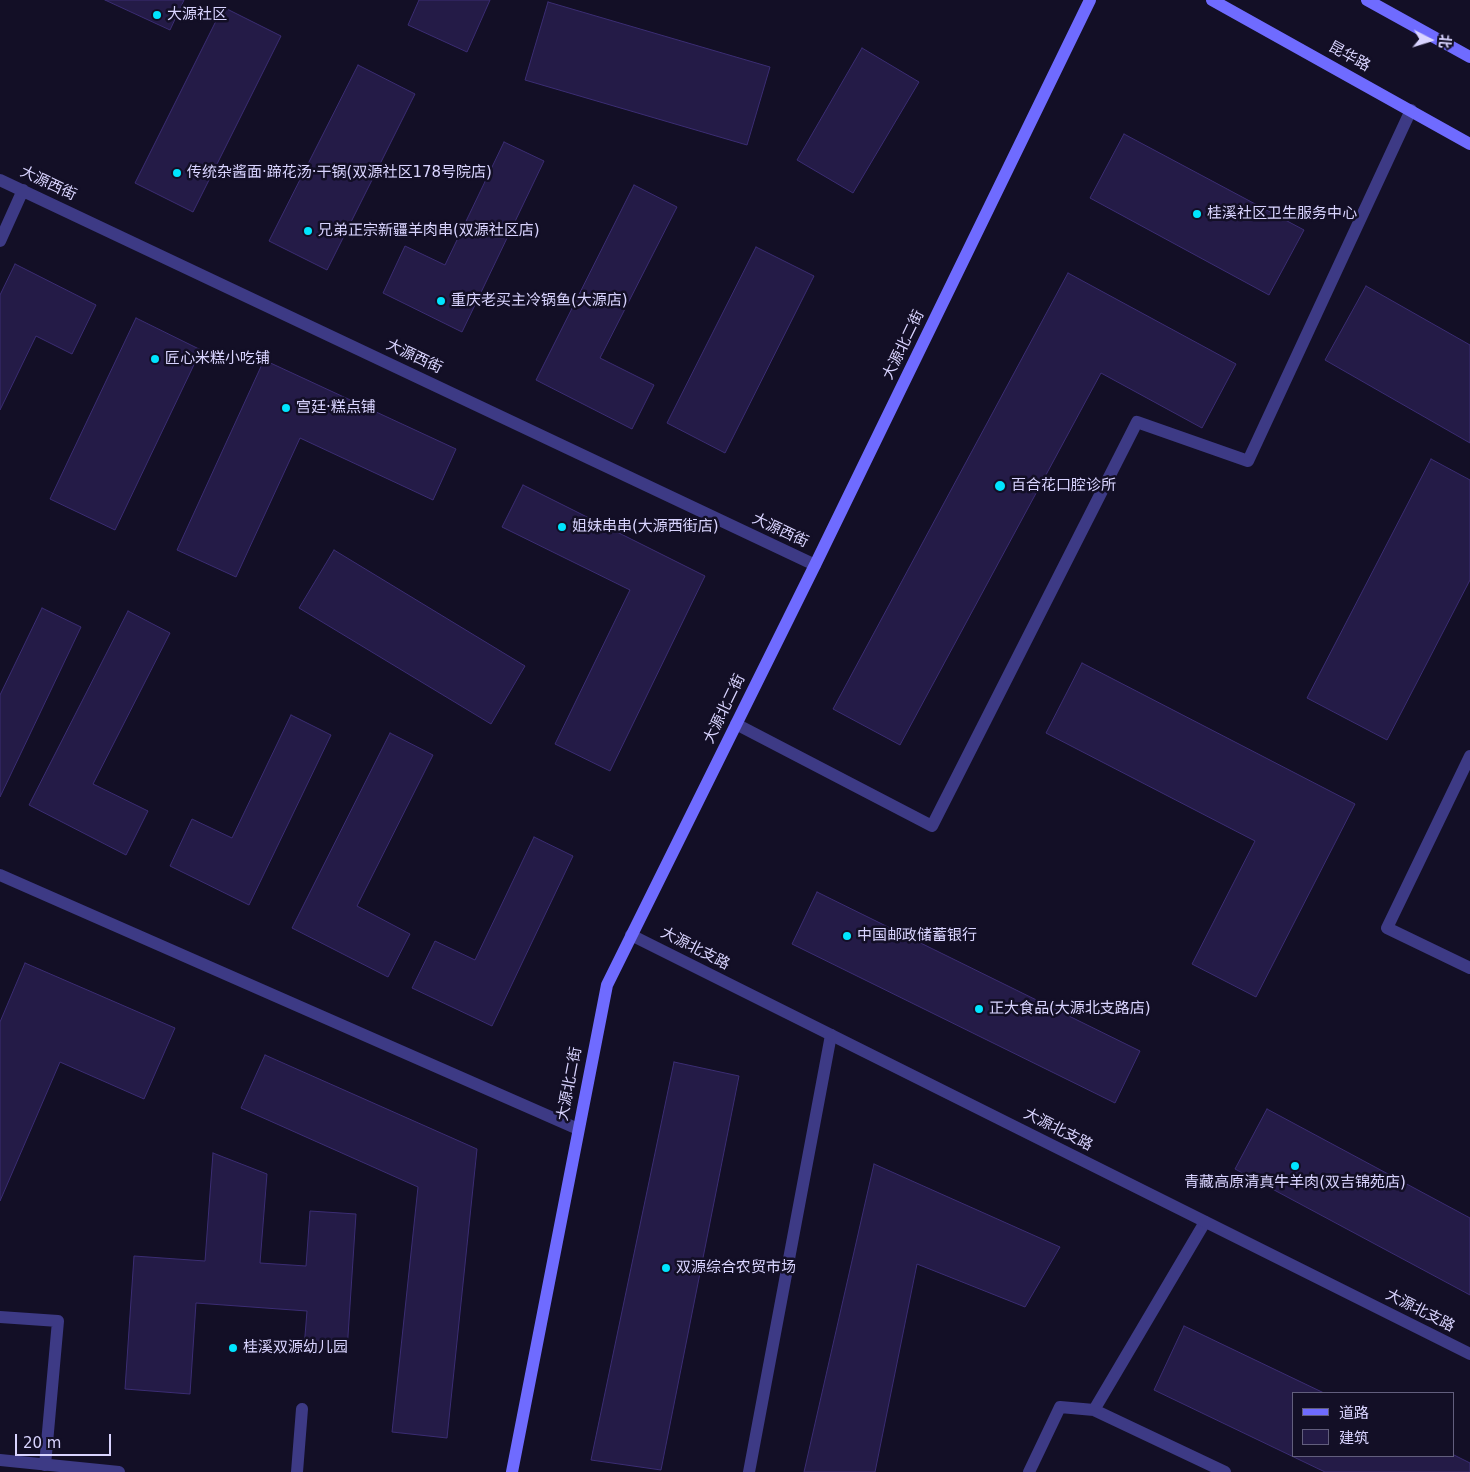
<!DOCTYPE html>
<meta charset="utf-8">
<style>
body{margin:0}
#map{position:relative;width:1470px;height:1472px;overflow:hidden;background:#130f26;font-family:"DejaVu Sans","Noto Sans SC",sans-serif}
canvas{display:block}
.legend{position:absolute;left:1292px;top:1392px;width:162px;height:65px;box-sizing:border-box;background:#130f26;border:1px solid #625e7d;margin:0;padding:6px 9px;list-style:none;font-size:15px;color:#d9d4ff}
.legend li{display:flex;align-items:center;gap:10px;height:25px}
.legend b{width:25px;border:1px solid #625e7d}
.north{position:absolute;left:1405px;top:15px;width:50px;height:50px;-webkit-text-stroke:4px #130f26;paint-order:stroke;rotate:95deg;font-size:14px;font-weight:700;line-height:20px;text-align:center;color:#d9d4ff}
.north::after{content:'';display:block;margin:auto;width:18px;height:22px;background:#d9d4ff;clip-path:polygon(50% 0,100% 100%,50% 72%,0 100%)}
.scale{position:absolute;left:15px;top:1434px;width:96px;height:22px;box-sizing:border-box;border:2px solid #d9d4ff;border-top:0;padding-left:6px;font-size:15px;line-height:18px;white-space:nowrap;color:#d9d4ff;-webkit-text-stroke:4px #130f26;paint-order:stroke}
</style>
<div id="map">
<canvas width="1470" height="1472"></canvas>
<ul class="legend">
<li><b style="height:6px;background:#6f6bff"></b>道路</li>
<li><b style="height:14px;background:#241b47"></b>建筑</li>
</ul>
<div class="north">北</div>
<div class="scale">20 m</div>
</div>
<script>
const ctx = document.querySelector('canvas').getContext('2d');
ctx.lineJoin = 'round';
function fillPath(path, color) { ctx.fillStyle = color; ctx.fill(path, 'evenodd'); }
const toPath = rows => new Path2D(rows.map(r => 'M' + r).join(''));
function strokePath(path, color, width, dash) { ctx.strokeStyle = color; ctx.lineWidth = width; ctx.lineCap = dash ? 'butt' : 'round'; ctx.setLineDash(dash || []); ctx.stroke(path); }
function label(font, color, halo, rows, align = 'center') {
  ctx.font = font + ' "DejaVu Sans","Noto Sans SC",sans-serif'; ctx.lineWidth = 5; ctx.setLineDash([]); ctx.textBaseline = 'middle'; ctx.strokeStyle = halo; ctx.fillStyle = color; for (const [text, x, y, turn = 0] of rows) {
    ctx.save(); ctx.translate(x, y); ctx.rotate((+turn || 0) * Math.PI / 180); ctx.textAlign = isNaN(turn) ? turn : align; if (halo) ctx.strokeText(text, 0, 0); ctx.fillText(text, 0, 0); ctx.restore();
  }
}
const building = toPath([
 [105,0,184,0,170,30,105,0],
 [419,0,490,0,467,52,408,25,419,0],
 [548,2,770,67,747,145,525,80,548,2],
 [223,7,281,36,193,212,135,183,223,7],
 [862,48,919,82,853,193,797,160,862,48],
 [358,65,415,94,327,270,269,241,358,65],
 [1124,134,1304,230,1269,295,1090,198,1124,134],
 [504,142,544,161,462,332,383,293,405,246,445,265,504,142],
 [634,185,677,207,600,358,654,385,632,429,536,380,634,185],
 [756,247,814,276,725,453,667,423,756,247],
 [15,264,96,305,72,354,36,336,0,410,0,295,15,264],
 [1068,273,1236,364,1202,428,1101,373,900,745,833,709,1068,273],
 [1366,286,1470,345,1470,443,1325,360,1366,286],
 [136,318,201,350,115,530,50,499,136,318],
 [264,360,456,449,433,500,300,438,236,577,177,550,264,360],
 [1431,459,1470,480,1470,580,1387,740,1307,698,1431,459],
 [523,485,705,576,610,771,555,744,630,590,502,527,523,485],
 [334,550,525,666,491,724,299,608,334,550],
 [42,608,81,627,0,797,0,695,42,608],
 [128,611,170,633,93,784,148,811,126,855,29,805,128,611],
 [1082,663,1355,804,1256,997,1192,964,1255,841,1046,733,1082,663],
 [291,715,331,735,249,905,170,866,192,819,232,838,291,715],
 [390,733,433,755,357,906,410,934,388,977,292,928,390,733],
 [534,837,573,856,492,1026,412,988,435,941,475,960,534,837],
 [817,892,1140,1051,1115,1103,792,944,817,892],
 [25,963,175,1028,144,1099,60,1062,0,1201,0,1022,25,963],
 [265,1055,477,1149,447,1438,392,1432,418,1187,241,1108,265,1055],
 [674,1062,739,1076,661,1470,591,1460,674,1062],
 [1267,1109,1470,1218,1470,1295,1235,1169,1267,1109],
 [213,1153,267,1174,260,1263,306,1266,310,1211,356,1214,347,1351,304,1348,307,1311,196,1303,190,1394,125,1389,134,1256,205,1261,213,1153],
 [874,1164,1060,1247,1025,1307,917,1264,875,1472,804,1472,874,1164],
 [1184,1326,1324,1393,1294,1393,1294,1456,1454,1455,1470,1463,1470,1472,1325,1472,1154,1390,1184,1326]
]);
fillPath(building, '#241b47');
strokePath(building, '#3b2d73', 1);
strokePath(toPath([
 [736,724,932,826,1137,422,1248,461,1411,110],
 [1470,756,1387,928,1470,968],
 [1205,1222,1094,1410,1225,1472],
 [0,1317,58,1321,45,1465],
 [749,1472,831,1035],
 [1029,1472,1060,1407,1094,1410]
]), '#3d3a85', 12);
strokePath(toPath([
 [0,180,815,565],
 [0,241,23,190],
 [0,875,578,1129],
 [631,935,1470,1354],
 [0,1460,119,1472],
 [297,1472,302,1409]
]), '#3d3a85', 12);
strokePath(toPath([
 [1212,0,1470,144],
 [1367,0,1470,57],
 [512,1472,607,985,815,565,1090,0]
]), '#6f6bff', 12);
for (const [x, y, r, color] of [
 [157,15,5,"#00e5ff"],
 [177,173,5,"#00e5ff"],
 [1197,214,5,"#00e5ff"],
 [308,231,5,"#00e5ff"],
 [441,301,5,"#00e5ff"],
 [155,359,5,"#00e5ff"],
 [286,408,5,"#00e5ff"],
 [1000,486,6,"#00e5ff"],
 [562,527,5,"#00e5ff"],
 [847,936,5,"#00e5ff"],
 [979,1009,5,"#00e5ff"],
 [1295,1166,5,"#00e5ff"],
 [666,1268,5,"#00e5ff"],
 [233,1348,5,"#00e5ff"]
]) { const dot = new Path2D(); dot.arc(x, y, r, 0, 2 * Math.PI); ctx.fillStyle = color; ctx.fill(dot); strokePath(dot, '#130f26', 2); }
label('15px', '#d9d4ff', '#130f26', [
 ["大源社区",167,15],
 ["传统杂酱面·蹄花汤·干锅(双源社区178号院店)",187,173],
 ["桂溪社区卫生服务中心",1207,214],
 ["兄弟正宗新疆羊肉串(双源社区店)",318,231],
 ["重庆老买主冷锅鱼(大源店)",451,301],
 ["匠心米糕小吃铺",165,359],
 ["宫廷·糕点铺",296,408],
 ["百合花口腔诊所",1011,486],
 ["姐妹串串(大源西街店)",572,527],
 ["中国邮政储蓄银行",857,936],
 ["正大食品(大源北支路店)",989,1009],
 ["青藏高原清真牛羊肉(双吉锦苑店)",1295,1183,"center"],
 ["双源综合农贸市场",676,1268],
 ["桂溪双源幼儿园",243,1348]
], 'left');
label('15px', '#d9d4ff', '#130f26', [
 ["昆华路",1349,57,29],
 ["大源西街",48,184,25],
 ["大源北二街",904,345,-64],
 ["大源西街",414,357,25],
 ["大源西街",780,531,25],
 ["大源北二街",725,709,-64],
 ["大源北支路",695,949,27],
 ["大源北二街",570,1084,-79],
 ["大源北支路",1058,1130,27],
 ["大源北支路",1420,1311,27]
]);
</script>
